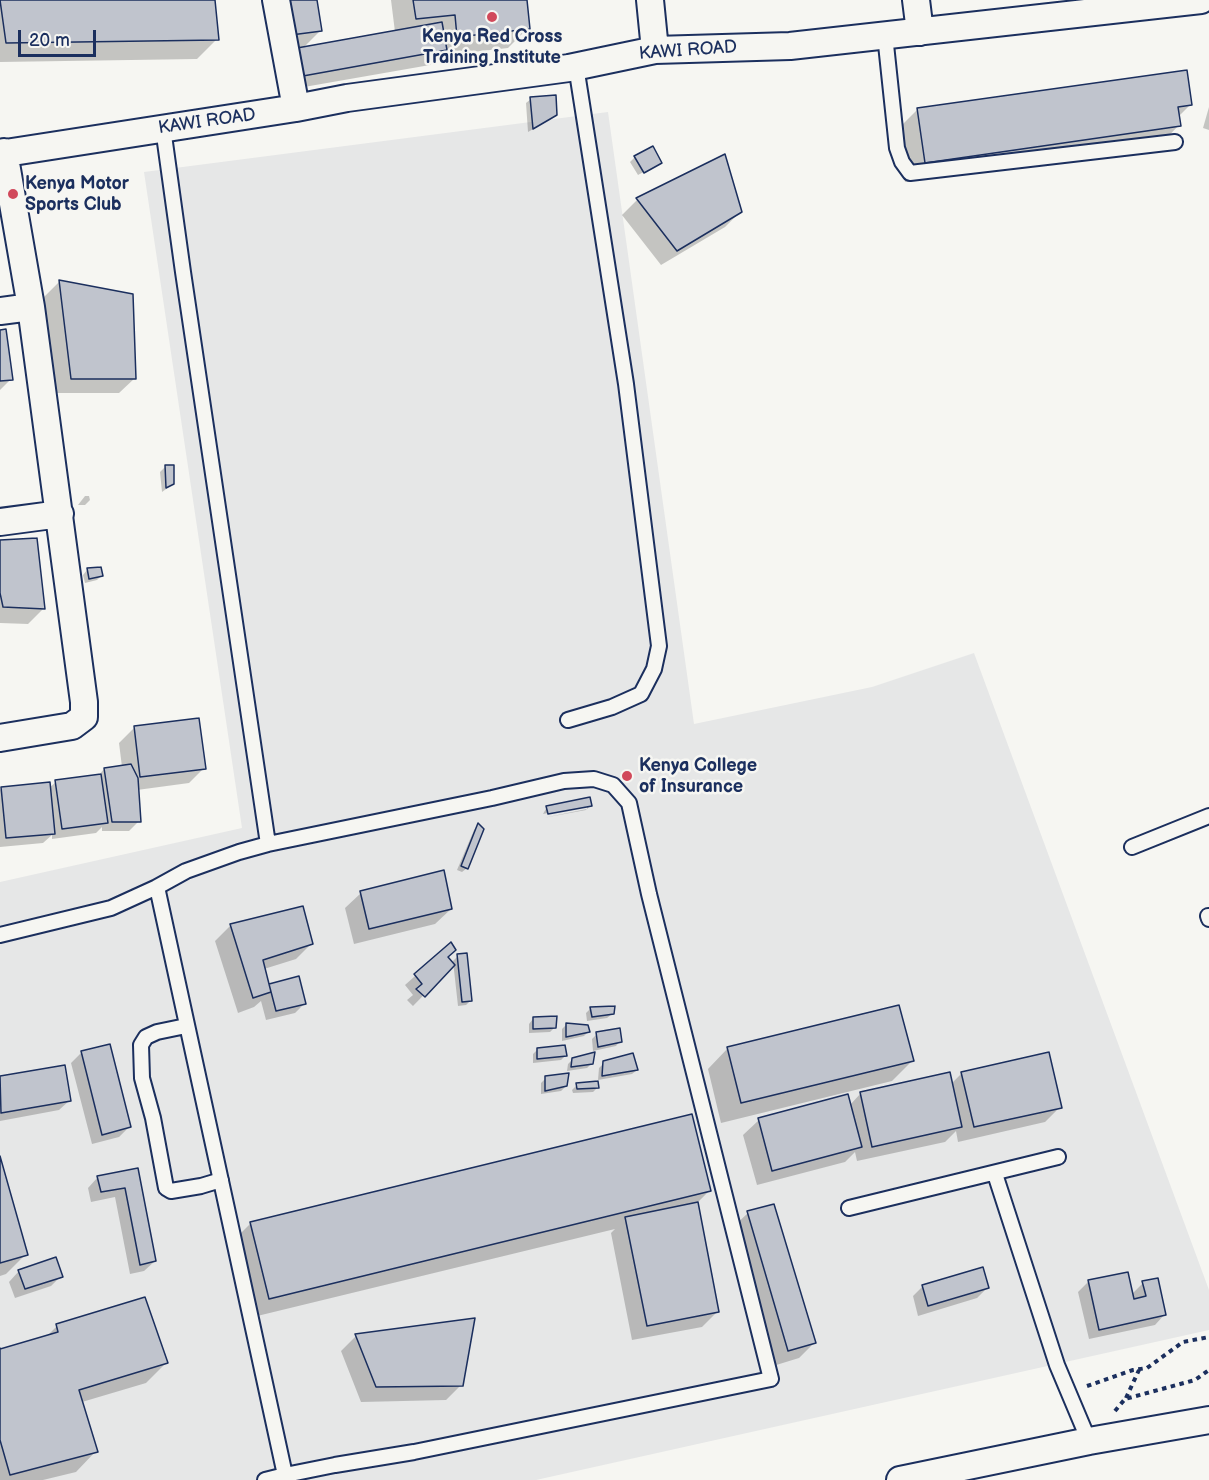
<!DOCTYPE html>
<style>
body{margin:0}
#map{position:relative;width:1209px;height:1480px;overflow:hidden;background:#f6f6f2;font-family:"Balsamiq Sans",sans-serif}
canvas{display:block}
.scale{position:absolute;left:18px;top:30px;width:78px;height:27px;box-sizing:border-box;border:3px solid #1b2f5e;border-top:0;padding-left:8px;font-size:18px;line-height:21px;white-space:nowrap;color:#1b2f5e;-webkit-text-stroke:4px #f6f6f2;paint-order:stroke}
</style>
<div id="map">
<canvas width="1209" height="1480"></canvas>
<div class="scale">20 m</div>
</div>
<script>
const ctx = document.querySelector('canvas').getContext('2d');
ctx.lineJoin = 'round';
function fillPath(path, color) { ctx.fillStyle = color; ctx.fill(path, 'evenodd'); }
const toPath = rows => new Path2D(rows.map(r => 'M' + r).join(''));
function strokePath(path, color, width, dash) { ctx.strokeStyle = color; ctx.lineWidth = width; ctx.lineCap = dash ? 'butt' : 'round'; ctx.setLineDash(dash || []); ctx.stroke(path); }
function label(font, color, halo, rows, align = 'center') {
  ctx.font = font + ' "Balsamiq Sans",sans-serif'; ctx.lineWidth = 5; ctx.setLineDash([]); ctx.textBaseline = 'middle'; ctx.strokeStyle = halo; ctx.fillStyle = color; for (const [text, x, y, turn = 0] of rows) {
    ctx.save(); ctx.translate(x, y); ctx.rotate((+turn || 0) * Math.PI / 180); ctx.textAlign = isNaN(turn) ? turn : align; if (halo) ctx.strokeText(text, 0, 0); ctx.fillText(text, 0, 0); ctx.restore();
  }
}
fillPath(toPath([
 [608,112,694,724,872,687,974,653,1209,1290,1209,1330,536,1480,0,1480,0,882,242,828,144,172]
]), '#e6e7e7');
fillPath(toPath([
 [0,0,213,0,217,39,197,59,0,62],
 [263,0,316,0,320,31,303,48,395,32,391,0,525,0,528,28,508,48,438,56,430,65,287,90,295,51,271,55],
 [301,59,305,83,302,84],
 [531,99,556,114,551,119,528,132,526,103],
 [1190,105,1178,117,1179,125,1159,146,905,182,897,130,917,110],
 [1209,107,1209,130,1203,128],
 [724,156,740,212,725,227,661,265,622,215,637,200],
 [635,157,660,163,638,175,630,162],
 [59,282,132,295,135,378,119,393,56,393,44,297],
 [0,331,11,379,0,390],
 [165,467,173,484,162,492,160,472],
 [85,496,89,496,90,500,85,505,78,505],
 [0,542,43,609,28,624,0,623],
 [87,570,102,575,97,580,85,583,83,575],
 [134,728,204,768,189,783,137,790,139,821,129,831,102,831,102,827,96,833,52,839,52,835,43,843,0,847,0,790,2,788,49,788,56,782,98,776,104,769,122,767,119,743],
 [589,799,590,806,586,810,543,818,587,809,587,805,543,814,547,807],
 [478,825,467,868,462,872,457,870,474,830],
 [361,893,451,909,435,924,354,944,345,908],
 [302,908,312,943,296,959,264,969,268,986,298,978,305,1003,295,1013,266,1020,261,1001,254,1007,238,1013,215,941,230,926],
 [450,945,447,957,453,965,413,1006,407,1000,413,995,405,985],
 [458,956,471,1000,466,1005,458,1006,453,961],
 [591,1008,612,1014,607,1018,587,1021,586,1013],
 [533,1019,555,1027,550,1032,529,1033,529,1024],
 [566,1025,588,1032,584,1036,562,1041,562,1029],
 [597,1034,620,1041,616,1046,593,1051,592,1039],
 [728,1048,912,1061,892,1081,721,1123,708,1069],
 [538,1049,566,1055,561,1060,533,1063,533,1054],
 [82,1052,129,1127,119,1137,92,1144,71,1063],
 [1048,1054,1060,1107,1045,1122,958,1142,956,1131,945,1142,857,1161,855,1152,845,1162,757,1185,743,1135,759,1120,850,1105,861,1093,951,1084,961,1074],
 [573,1059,592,1063,587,1068,567,1071,568,1064],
 [604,1063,637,1070,632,1074,598,1080,599,1068],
 [64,1067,70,1100,59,1110,0,1121,0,1078],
 [546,1078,566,1086,561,1091,541,1094,541,1083],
 [577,1085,598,1087,593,1092,573,1093,572,1090],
 [0,1162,26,1254,6,1274,0,1276],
 [136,1170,155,1261,144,1271,130,1274,115,1197,91,1202,88,1188,98,1177],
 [709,1191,696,1204,718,1311,702,1327,632,1340,611,1233,615,1229,249,1318,231,1243,251,1223],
 [748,1213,814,1343,799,1358,773,1366,732,1228],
 [19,1271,61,1276,51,1286,15,1298,9,1282],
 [1088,1282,1132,1294,1143,1283,1165,1314,1155,1325,1089,1339,1078,1292],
 [923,1286,987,1288,977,1298,918,1316,913,1296],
 [57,1326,166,1363,146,1383,82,1402,96,1451,76,1472,43,1480,0,1480,0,1351,46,1337],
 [356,1336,461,1385,446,1400,361,1402,341,1351]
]), '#0003');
const building = toPath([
 [0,0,215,0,219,40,6,43,0,0],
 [286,0,317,0,322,31,291,35,286,0],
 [413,0,527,0,530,29,457,37,455,15,416,19,413,0],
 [442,22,447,50,303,76,297,48,442,22],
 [1187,70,1192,105,1178,107,1181,126,925,163,917,108,1187,70],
 [556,95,557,115,533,129,530,97,556,95],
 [653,146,662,163,644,173,634,156,653,146],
 [725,154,742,212,677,251,636,198,725,154],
 [59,280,133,294,136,379,71,379,59,280],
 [6,329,13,380,0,381,0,330,6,329],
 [165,465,174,465,174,484,166,488,165,465],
 [37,538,45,609,3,607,0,593,0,540,37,538],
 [101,567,103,576,89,579,87,568,101,567],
 [199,718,206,769,140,777,134,726,199,718],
 [131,764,138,778,141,822,112,822,104,768,131,764],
 [101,774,108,823,62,829,55,780,101,774],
 [50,782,55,834,6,838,1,787,50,782],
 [590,797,592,806,548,814,546,806,590,797],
 [478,823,484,829,468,869,461,866,478,823],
 [444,870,452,909,369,929,360,891,444,870],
 [303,906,313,944,263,960,271,992,253,998,230,924,303,906],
 [451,942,456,950,448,957,455,965,425,997,416,989,422,984,414,974,451,942],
 [467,953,472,1001,462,1002,457,954,467,953],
 [299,976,306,1004,276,1011,269,984,299,976],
 [899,1005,914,1061,741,1103,727,1047,899,1005],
 [615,1006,614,1014,592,1017,590,1007,615,1006],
 [557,1016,556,1028,533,1029,533,1017,557,1016],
 [566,1023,588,1025,590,1032,566,1037,566,1023],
 [620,1028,622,1042,598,1047,596,1032,620,1028],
 [110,1044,131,1127,102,1135,81,1051,110,1044],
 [565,1045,567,1056,537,1059,537,1048,565,1045],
 [595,1052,593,1064,571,1067,572,1058,595,1052],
 [1049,1052,1062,1108,974,1127,961,1072,1049,1052],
 [633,1053,638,1070,602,1076,603,1061,633,1053],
 [65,1065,71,1101,1,1113,0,1076,65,1065],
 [950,1072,962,1127,872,1147,860,1092,950,1072],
 [569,1073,567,1086,545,1091,545,1076,569,1073],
 [598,1081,599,1088,577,1089,576,1083,598,1081],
 [848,1094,862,1147,772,1171,758,1118,848,1094],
 [692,1114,711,1191,269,1299,250,1222,692,1114],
 [0,1156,28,1255,0,1263,0,1156],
 [138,1168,156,1261,140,1265,125,1188,101,1192,97,1176,138,1168],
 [698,1202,719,1312,647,1326,625,1217,698,1202],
 [774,1204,816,1343,788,1351,747,1211,774,1204],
 [56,1257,63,1277,25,1289,18,1270,56,1257],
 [983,1267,989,1288,928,1306,922,1285,983,1267],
 [1128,1272,1134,1299,1146,1296,1142,1281,1158,1278,1166,1315,1099,1330,1088,1280,1128,1272],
 [145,1297,168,1363,79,1390,98,1452,10,1475,0,1440,0,1348,0,1349,58,1332,56,1324,145,1297],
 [475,1318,463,1386,376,1387,355,1334,475,1318]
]);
fillPath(building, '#c0c4cd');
strokePath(building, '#1b2f5e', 1.5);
const lane = toPath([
 [885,35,897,148,902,162,910,173,1175,142],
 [163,128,183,272,268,844],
 [568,720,612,707,641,694,654,669,659,646,626,384,576,66],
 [1132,847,1209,816],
 [1208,916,1209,919],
 [0,935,111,908,157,887],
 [186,1026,157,1032,146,1037,141,1045,142,1078,153,1118,166,1188,171,1191,201,1186,221,1180],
 [995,1174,1057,1365,1089,1441],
 [849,1208,1058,1157],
 [265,1480,285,1475,157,887,186,871,239,852,268,844,492,798,564,781,594,779,613,785,629,803,649,894,771,1379,414,1452,335,1465,285,1475,287,1480]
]);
const street = toPath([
 [276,0,296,108],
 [650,0,655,50],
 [916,0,920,32],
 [0,154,296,108,347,98,569,68,655,50,790,46,1201,0],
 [0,311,31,307],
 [0,522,60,514],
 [0,738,72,726,84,717,84,702,31,307,4,152],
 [900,1480,1089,1441,1209,1420]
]);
strokePath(lane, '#1b2f5e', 18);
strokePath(street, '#1b2f5e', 30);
strokePath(toPath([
 [1087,1386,1133,1370,1147,1368,1183,1342,1209,1337],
 [1126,1398,1139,1370],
 [1115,1411,1125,1399,1195,1380,1209,1370]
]), '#1b2f5e', 4, [4.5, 4.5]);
strokePath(lane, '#f6f6f2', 14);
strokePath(street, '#f6f6f2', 26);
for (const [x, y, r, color] of [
 [492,17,6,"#d1495b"],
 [13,194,6,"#d1495b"],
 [627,776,6,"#d1495b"]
]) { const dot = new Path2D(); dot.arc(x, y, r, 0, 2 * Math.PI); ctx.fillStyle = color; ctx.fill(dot); strokePath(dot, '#f6f6f2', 2); }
label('bold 18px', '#1b2f5e', '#f6f6f2', [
 ["Kenya Red Cross",492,37,"center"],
 ["Training Institute",492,58,"center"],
 ["Kenya Motor",25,184],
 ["Sports Club",25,205],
 ["Kenya College",639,766],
 ["of Insurance",639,787]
], 'left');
label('18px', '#1b2f5e', '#f6f6f2', [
 ["KAWI ROAD",688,51,-4],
 ["KAWI ROAD",207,122,-8]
]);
</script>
